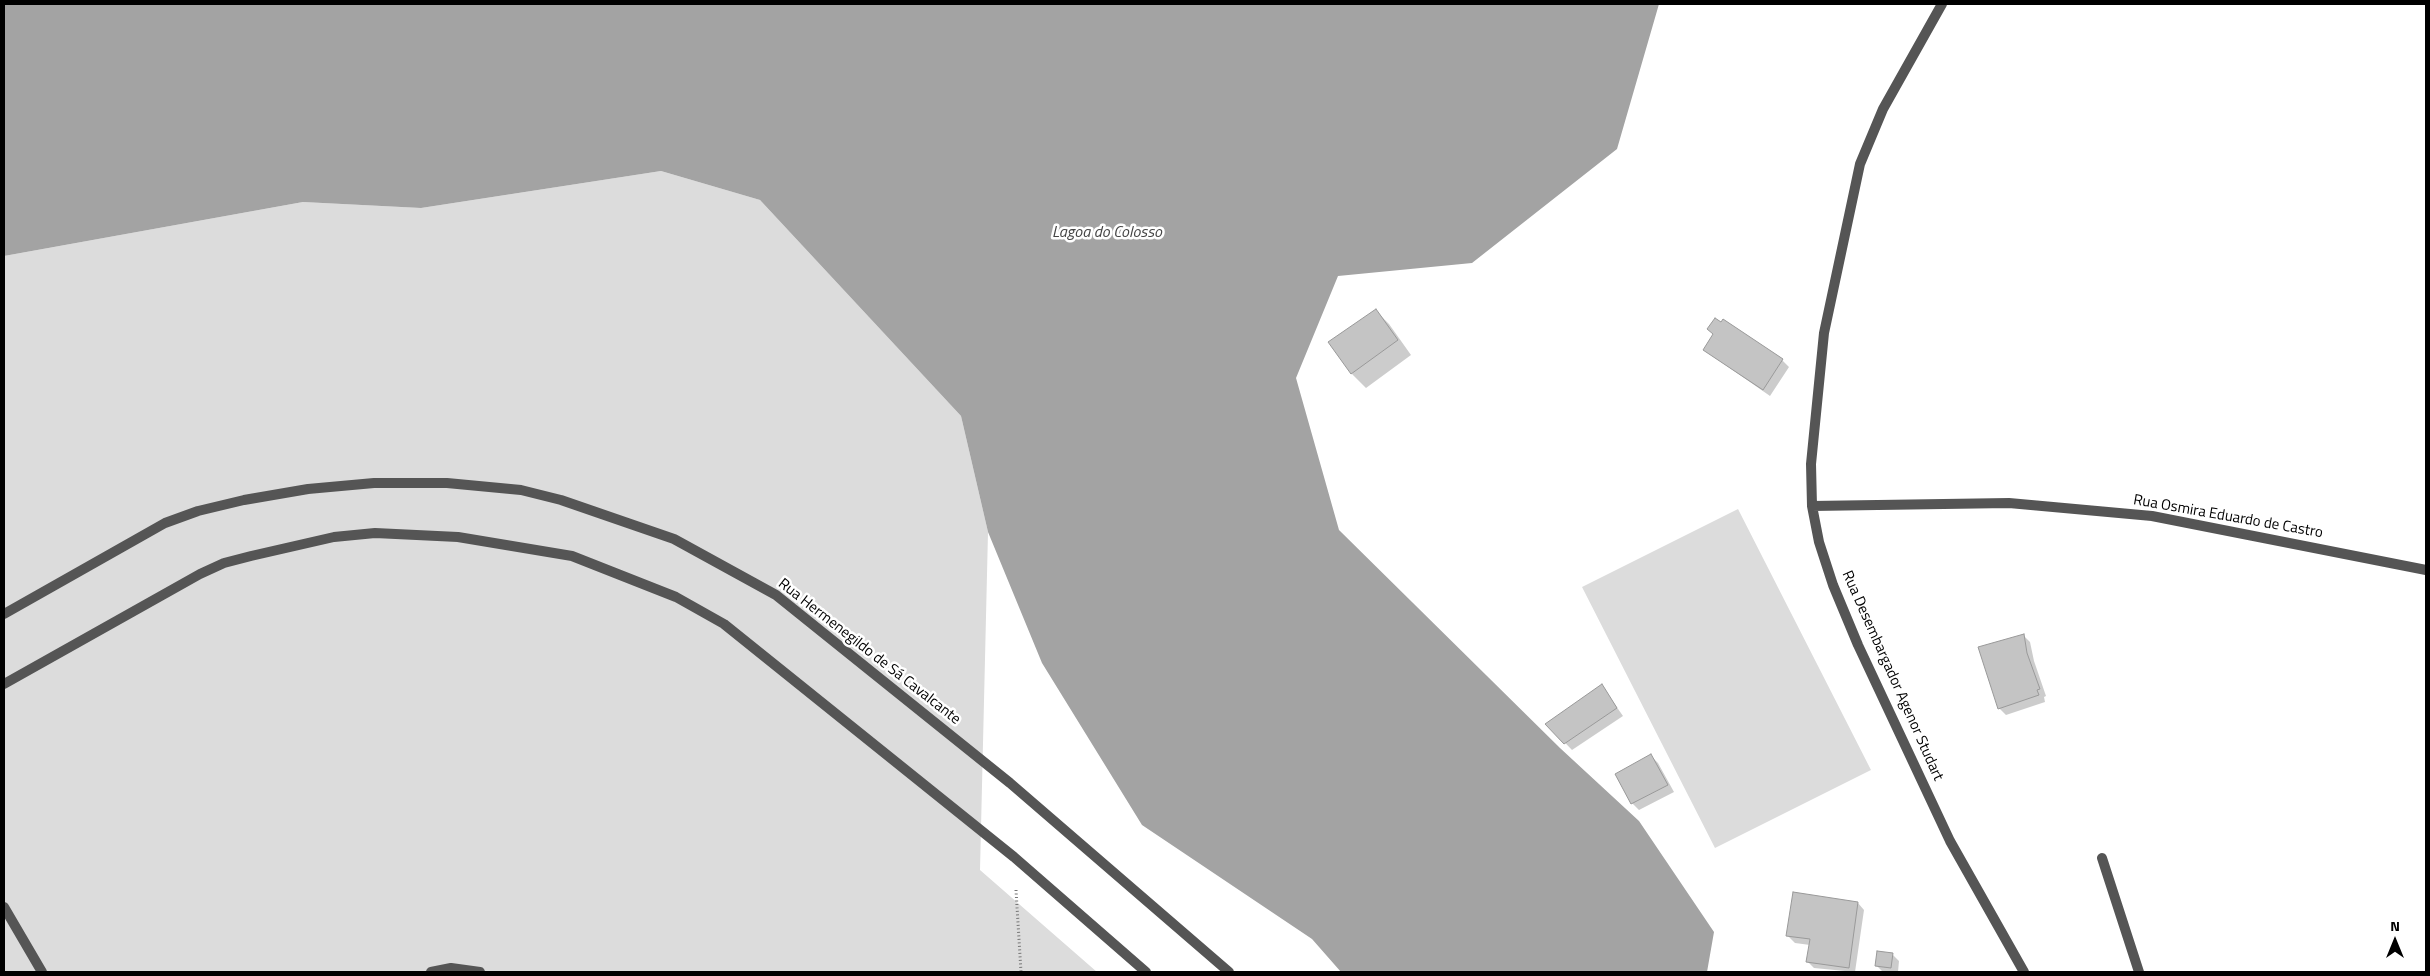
<!DOCTYPE html>
<meta charset="utf-8">
<style>
body{margin:0}
#map{position:relative;width:2430px;height:976px;overflow:hidden;background:#fff;font-family:"Titillium Web",sans-serif}
canvas{display:block}
.frame{position:absolute;inset:0;border:5px solid #000;pointer-events:none}
.north{position:absolute;left:2370px;top:916px;width:50px;height:50px;-webkit-text-stroke:4px #fff;paint-order:stroke;rotate:0deg;font-size:14px;font-weight:700;line-height:20px;text-align:center;color:#000}
.north::after{content:'';display:block;margin:auto;width:18px;height:22px;background:#000;clip-path:polygon(50% 0,100% 100%,50% 72%,0 100%)}
</style>
<div id="map">
<canvas width="2430" height="976"></canvas>
<div class="frame"></div>
<div class="north">N</div>
</div>
<script>
const ctx = document.querySelector('canvas').getContext('2d');
ctx.lineJoin = 'round';
function fillPath(path, color) { ctx.fillStyle = color; ctx.fill(path, 'evenodd'); }
const toPath = rows => new Path2D(rows.map(r => 'M' + r).join(''));
function strokePath(path, color, width, dash) { ctx.strokeStyle = color; ctx.lineWidth = width; ctx.lineCap = dash ? 'butt' : 'round'; ctx.setLineDash(dash || []); ctx.stroke(path); }
function label(font, color, halo, rows, align = 'center') {
  ctx.font = font + ' "Titillium Web",sans-serif'; ctx.lineWidth = 5; ctx.setLineDash([]); ctx.textBaseline = 'middle'; ctx.strokeStyle = halo; ctx.fillStyle = color; for (const [text, x, y, turn = 0] of rows) {
    ctx.save(); ctx.translate(x, y); ctx.rotate((+turn || 0) * Math.PI / 180); ctx.textAlign = isNaN(turn) ? turn : align; if (halo) ctx.strokeText(text, 0, 0); ctx.fillText(text, 0, 0); ctx.restore();
  }
}
fillPath(toPath([
 [661,171,760,200,961,416,988,532,980,870,1097,972,4,972,4,256,303,202,421,208],
 [1738,509,1871,770,1715,848,1582,587]
]), '#dcdcdc');
fillPath(toPath([
 [4,4,1659,4,1617,149,1472,263,1338,276,1296,378,1339,530,1560,748,1639,821,1714,932,1707,972,1341,972,1312,939,1142,825,1042,663,988,532,961,416,760,200,661,171,421,208,303,202,4,256]
]), '#a3a3a3');
fillPath(toPath([
 [1375,310,1389,324,1411,355,1366,388,1352,374],
 [1721,324,1782,360,1789,367,1770,396,1704,350],
 [2023,635,2030,642,2034,661,2046,696,2044,697,2045,702,2006,715,1999,708],
 [1602,686,1623,716,1572,750,1547,724],
 [1651,756,1658,763,1674,792,1639,810,1632,803,1617,774],
 [1858,903,1864,910,1855,972,1814,968,1807,961,1810,945,1795,943,1788,936],
 [1892,954,1899,961,1898,972,1883,972,1876,965]
]), '#0003');
const building = toPath([
 [1376,309,1398,340,1351,374,1328,342,1376,309],
 [1715,318,1721,322,1723,319,1783,359,1763,390,1703,350,1713,334,1707,329,1715,318],
 [2024,634,2027,653,2040,689,2037,690,2039,695,1998,709,1978,647,2024,634],
 [1602,684,1617,708,1564,744,1545,724,1602,684],
 [1651,754,1668,785,1631,804,1615,774,1651,754],
 [1793,892,1858,902,1849,968,1806,962,1810,939,1786,936,1793,892],
 [1877,951,1893,953,1891,968,1875,966,1877,951]
]);
fillPath(building, '#c4c4c4');
strokePath(building, '#999', 1);
strokePath(toPath([
 [1016,890,1021,972]
]), '#777', 3, [1, 2.5]);
strokePath(toPath([
 [2102,858,2139,972]
]), '#555', 10);
strokePath(toPath([
 [1942,4,1883,109,1860,164,1824,333,1811,464,1812,506,1819,542,1833,585,1858,645,1950,841,2024,972],
 [1812,506,2009,503,2152,516,2426,570],
 [4,907,42,972],
 [431,972,451,968,480,972]
]), '#555', 10);
strokePath(toPath([
 [4,614,165,523,198,511,244,500,308,489,374,483,447,483,521,490,561,500,674,539,776,595,1010,783,1229,972],
 [4,684,200,574,224,563,251,556,334,537,375,533,458,537,572,556,676,597,724,624,1014,857,1146,972]
]), '#555', 10);
label('15px', '#000', '#fff', [
 ["Rua Osmira Eduardo de Castro",2228,517,10],
 ["Rua Hermenegildo de Sá Cavalcante",869,652,38],
 ["Rua Desembargador Agenor Studart",1892,676,66]
]);
label('italic 16px', '#444', '#fff', [
 ["Lagoa do Colosso",1107,233]
]);
</script>
